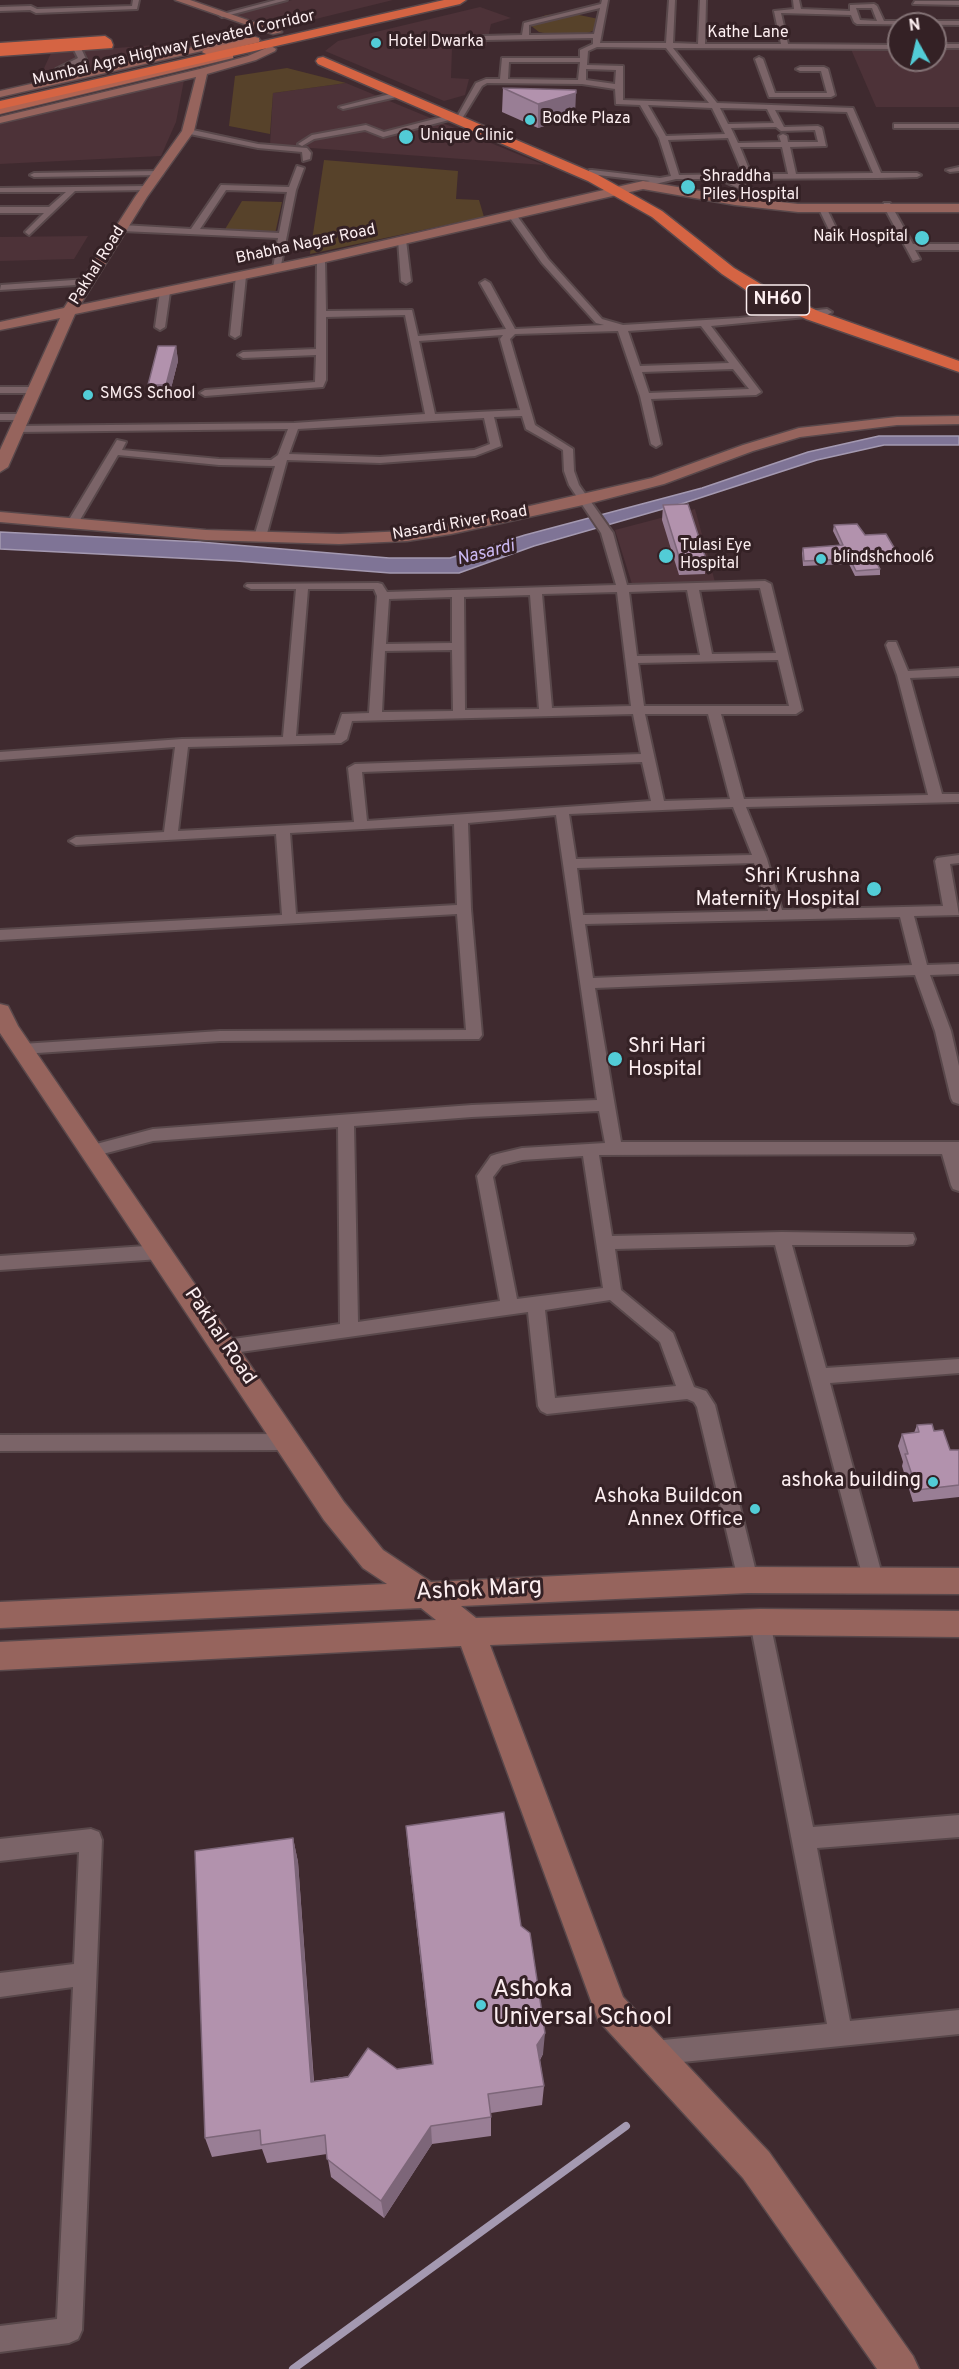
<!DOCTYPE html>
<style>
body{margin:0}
#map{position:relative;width:959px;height:2369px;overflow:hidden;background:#3f2a2f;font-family:Overpass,sans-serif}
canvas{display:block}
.north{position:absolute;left:887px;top:12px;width:60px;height:60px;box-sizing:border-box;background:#342125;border:2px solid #847376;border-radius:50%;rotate:352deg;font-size:16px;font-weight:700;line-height:24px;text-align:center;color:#fceef0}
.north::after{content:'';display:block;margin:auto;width:21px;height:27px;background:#52ccd6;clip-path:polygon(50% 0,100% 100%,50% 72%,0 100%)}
</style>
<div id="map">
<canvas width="959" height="2369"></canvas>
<div class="north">N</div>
</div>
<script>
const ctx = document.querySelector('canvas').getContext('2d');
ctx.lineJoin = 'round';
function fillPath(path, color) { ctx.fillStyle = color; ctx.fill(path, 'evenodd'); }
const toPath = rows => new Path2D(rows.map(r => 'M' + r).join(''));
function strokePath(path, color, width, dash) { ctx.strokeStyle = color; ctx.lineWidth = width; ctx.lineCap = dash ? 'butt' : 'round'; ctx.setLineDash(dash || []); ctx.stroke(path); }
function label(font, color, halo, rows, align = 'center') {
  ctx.font = font + ' Overpass,sans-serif'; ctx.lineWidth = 6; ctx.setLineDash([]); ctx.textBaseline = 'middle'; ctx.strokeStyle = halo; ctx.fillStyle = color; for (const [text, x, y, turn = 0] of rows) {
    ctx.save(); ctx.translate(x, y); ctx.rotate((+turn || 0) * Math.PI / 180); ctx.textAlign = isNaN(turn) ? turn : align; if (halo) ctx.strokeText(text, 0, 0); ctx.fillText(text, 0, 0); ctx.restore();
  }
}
fillPath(toPath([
 [292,0,393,0,279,28,233,14],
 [480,7,511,18,491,24,486,47,452,48,451,78,469,79,465,95,444,101,325,51,338,41],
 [207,41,208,45,39,79,51,53],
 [850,47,899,47,899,60,935,60,935,47,959,47,959,107,876,107],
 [184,80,176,122,161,156,0,164,0,122],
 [346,83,544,165,270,145,273,93],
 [88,236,74,259,0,261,0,237],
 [695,509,715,582,632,584,615,530]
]), '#4d3238');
fillPath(toPath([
 [569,13,599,19,603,22,603,27,582,35,559,36,539,32,530,25,532,21,546,15],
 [287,68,346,83,273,93,270,134,229,126,235,76],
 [324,160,458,171,456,199,479,200,484,217,310,254],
 [242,201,282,202,275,234,224,231]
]), '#57422a');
const water = toPath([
 [879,436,959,436,959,445,884,445,817,460,684,503,534,546,459,573,390,573,236,561,0,549,0,532,200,542,389,558,450,558,525,535,702,488,808,452,879,436]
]);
fillPath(water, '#7f7496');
strokePath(water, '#a499b1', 1.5);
strokePath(toPath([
 [293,2369,626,2126]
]), '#a499b1', 8);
const street = toPath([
 [133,0,139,0,137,9,36,13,30,10,0,11,0,7,31,6,37,9,132,6,133,0],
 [276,0,287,0,222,17,219,15,276,0],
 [602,0,608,0,600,43,666,43,669,0,675,0,673,43,698,44,700,0,706,0,705,44,781,44,774,11,794,9,793,0,799,0,801,9,850,11,850,5,874,4,877,6,884,21,959,21,959,25,857,24,854,22,851,15,781,13,788,44,899,45,899,49,673,48,717,103,853,108,881,173,917,173,921,175,917,177,878,178,731,179,784,204,784,208,781,209,719,179,676,179,643,187,639,185,640,183,650,181,589,174,589,170,592,170,660,178,671,176,659,138,640,105,616,104,615,89,582,84,487,83,482,86,463,117,457,117,476,83,486,79,500,79,502,58,580,58,580,50,593,44,593,38,486,40,483,36,522,35,524,23,601,4,602,0],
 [600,8,594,34,529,35,529,25,600,8],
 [856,8,872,8,877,21,860,20,856,8],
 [597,47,666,48,709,103,623,100,623,66,587,65,588,51,597,47],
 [509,62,580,62,578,80,508,79,509,62],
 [586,69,616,70,615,84,586,80,586,69],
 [648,105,712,108,725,134,666,136,648,105],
 [720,108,767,109,774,123,728,124,720,108],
 [775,110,847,112,873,173,796,174,790,147,826,146,822,128,818,126,784,127,775,110],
 [776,127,781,131,815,130,818,142,788,142,787,136,783,134,779,136,781,142,738,143,731,128,776,127],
 [728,138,743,174,679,175,668,140,728,138],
 [740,147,782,147,788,174,751,174,740,147],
 [915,1,959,1,959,5,913,4,915,1],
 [76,44,80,46,86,59,64,70,71,78,64,80,56,69,78,58,72,46,76,44],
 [935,44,959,44,959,48,935,48,935,44],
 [759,57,763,59,775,93,827,93,821,71,800,71,796,69,800,67,824,67,828,69,835,95,831,97,769,97,755,59,759,57],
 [398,92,401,92,401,96,343,109,339,107,398,92],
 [450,115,453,115,453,119,383,137,365,130,314,139,302,146,298,144,312,135,366,125,384,132,450,115],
 [894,124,959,124,959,128,894,128,894,124],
 [188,129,258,144,307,148,311,153,310,159,303,161,302,152,258,148,185,133,184,131,188,129],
 [297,166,304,168,296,190,280,270,273,268,278,238,122,231,118,228,122,225,191,229,221,185,289,187,297,166],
 [226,190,287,192,279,233,200,229,226,190],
 [959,167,959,171,950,172,946,170,959,167],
 [159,171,163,173,162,175,34,177,30,175,34,173,159,171],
 [147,186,151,188,150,190,75,191,29,235,25,232,44,213,0,213,0,207,49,207,66,192,0,192,0,188,147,186],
 [884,203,890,203,913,244,959,244,959,250,915,250,920,259,913,261,883,205,884,203],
 [823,206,827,209,838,232,837,234,830,232,819,209,823,206],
 [512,212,515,213,548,259,602,319,623,325,739,318,827,309,832,312,827,315,711,326,761,392,756,395,651,399,661,444,656,447,651,444,640,396,618,331,515,334,510,339,535,425,573,449,574,471,579,485,613,533,627,585,765,581,771,584,802,710,796,714,721,714,744,799,928,795,897,675,886,645,888,642,896,642,908,671,959,668,959,676,910,678,942,794,959,794,959,802,746,807,767,859,782,910,943,906,935,861,937,858,959,855,959,863,950,864,959,915,914,916,927,965,959,964,959,974,930,975,951,1031,959,1066,959,1104,953,1102,951,1098,935,1031,915,975,595,988,621,1142,959,1142,959,1191,953,1189,951,1185,942,1154,599,1155,612,1236,782,1232,913,1234,915,1239,913,1244,907,1245,792,1245,826,1368,959,1359,959,1373,830,1383,884,1582,881,1588,874,1591,867,1588,864,1582,775,1245,615,1249,621,1290,673,1333,694,1387,706,1391,715,1405,758,1580,755,1586,748,1589,741,1586,738,1580,697,1407,694,1402,687,1399,547,1414,541,1411,538,1406,528,1312,226,1354,220,1352,217,1347,220,1342,226,1340,340,1324,338,1127,153,1141,91,1157,85,1155,83,1151,85,1147,153,1129,472,1105,597,1100,556,815,468,823,471,909,482,1035,479,1039,220,1041,22,1054,17,1053,14,1049,17,1045,22,1044,220,1031,466,1030,457,914,0,940,0,930,282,915,276,834,76,845,69,841,76,837,164,832,175,747,0,760,0,752,182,739,283,737,296,589,251,589,245,586,247,584,378,583,382,584,387,592,616,585,601,533,569,485,564,471,563,450,526,429,522,416,494,417,501,446,475,456,380,463,287,460,266,537,260,540,254,537,275,466,219,465,118,455,77,525,73,526,67,523,117,440,126,442,122,450,219,459,271,460,278,455,288,429,17,432,12,429,17,426,294,423,425,414,405,315,326,317,326,380,323,387,205,396,200,393,205,390,315,382,316,355,243,358,238,355,243,352,316,349,317,259,321,256,325,259,326,311,412,310,418,336,506,329,480,283,485,280,490,283,515,329,604,325,596,323,542,263,508,215,512,212],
 [701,326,729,363,640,366,628,331,701,326],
 [503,335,500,339,520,410,435,414,419,341,503,335],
 [733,369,749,389,649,393,642,372,733,369],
 [484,418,490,444,474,450,380,457,289,454,298,429,484,418],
 [760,588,776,653,712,654,699,590,760,588],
 [308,589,374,589,377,596,369,713,342,714,335,735,296,736,308,589],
 [687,590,700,655,637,656,629,592,687,590],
 [617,592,631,706,552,708,542,594,617,592],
 [530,595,539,709,465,710,464,597,530,595],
 [452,597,452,643,386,644,389,599,452,597],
 [452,650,453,711,382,712,385,651,452,650],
 [778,660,789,706,644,706,638,663,778,660],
 [633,714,641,754,355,764,348,768,354,822,178,831,188,747,341,743,347,739,352,721,633,714],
 [645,714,708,714,730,799,664,801,645,714],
 [642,762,651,801,367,821,362,772,642,762],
 [733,807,752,855,576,859,569,814,733,807],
 [454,824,457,905,296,914,290,833,454,824],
 [754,863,768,911,583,915,577,868,754,863],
 [900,917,912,965,593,978,585,924,900,917],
 [599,1111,605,1143,522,1148,497,1154,491,1156,477,1176,500,1301,358,1322,354,1126,472,1117,599,1111],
 [583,1156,603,1288,517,1299,493,1177,502,1165,522,1160,583,1156],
 [610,1300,660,1342,676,1386,555,1398,545,1310,610,1300],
 [402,237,406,240,411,281,406,284,401,281,398,240,402,237],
 [241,273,246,276,240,335,235,338,230,335,236,276,241,273],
 [88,279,93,282,91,284,0,290,1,285,88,279],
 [165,289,170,292,165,327,160,330,155,327,160,292,165,289],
 [0,387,34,387,39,390,34,393,0,393,0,387],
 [0,414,22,414,27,417,22,420,0,420,0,414],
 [160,1245,166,1247,169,1252,166,1257,160,1259,0,1270,0,1256,160,1245],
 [289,1434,296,1436,298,1442,296,1448,289,1450,0,1451,0,1435,289,1434],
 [760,1613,767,1616,770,1622,813,1827,959,1815,959,1837,817,1848,850,2021,959,2010,959,2034,653,2065,645,2061,641,2053,645,2045,653,2041,827,2024,750,1622,753,1616,760,1613],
 [91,1829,99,1832,102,1840,82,2330,78,2339,69,2343,0,2352,0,2326,57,2319,73,1987,0,1997,0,1973,74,1964,79,1852,0,1861,0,1839,91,1829]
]);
const secondary = toPath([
 [175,0,190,0,282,32,273,34,175,0],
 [255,37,260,40,259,42,215,48,0,97,0,91,215,42,255,37],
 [271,46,276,49,275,51,256,60,207,74,194,131,147,197,80,305,321,255,643,181,735,197,798,204,959,204,959,212,798,212,735,205,643,189,321,263,75,314,8,467,0,472,0,450,60,318,0,330,0,322,64,308,135,197,182,131,196,77,0,123,0,117,200,69,248,56,271,46],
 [959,416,959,424,897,425,800,437,753,451,664,484,583,505,451,534,407,541,339,544,206,540,0,522,0,512,206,530,339,534,407,531,451,524,652,478,743,445,799,428,897,417,959,416],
 [0,1004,8,1006,18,1026,344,1502,383,1550,431,1582,748,1567,959,1568,959,1594,748,1593,461,1606,476,1618,760,1609,959,1611,959,1637,760,1635,490,1645,623,1997,769,2152,913,2356,919,2369,877,2369,743,2178,598,2020,461,1646,0,1670,0,1642,436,1620,421,1608,0,1628,0,1602,387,1584,363,1568,324,1520,0,1033,0,1004]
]);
const primary = toPath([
 [255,37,259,38,259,42,208,55,202,52,204,50,255,37],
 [229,53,233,54,233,58,0,114,0,106,229,53]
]);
const highway = toPath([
 [444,0,466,0,460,4,0,109,0,101,444,0],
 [105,36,111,40,113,45,112,48,0,56,0,43,105,36],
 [323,57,598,175,662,211,734,268,764,286,818,311,959,361,959,372,806,319,752,294,722,274,652,217,588,181,318,64,316,61,318,58,323,57]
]);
strokePath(street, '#59484b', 4);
strokePath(secondary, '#59484b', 3);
strokePath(primary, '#59484b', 2);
strokePath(highway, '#59484b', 3);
fillPath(street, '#7b6468');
fillPath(secondary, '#96645d');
fillPath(primary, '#b16452');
fillPath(highway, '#d56443');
fillPath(toPath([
 [503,88,575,116,538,128,502,112],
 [176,346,178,361,168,400,150,400,148,385],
 [663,505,706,559,705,574,679,575,662,520],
 [834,525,865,535,899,556,898,562,877,563,880,569,880,575,855,576,849,564,803,566,802,553,803,548,840,545,833,531],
 [917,1425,934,1431,950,1450,959,1450,959,1497,913,1502,902,1466,903,1462,898,1446,902,1434,914,1433],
 [406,1826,521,1926,543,2054,540,2060,544,2086,542,2105,491,2113,491,2136,432,2144,384,2218,331,2177,327,2154,267,2163,262,2149,212,2157,205,2138,293,1838,298,1862,314,2081,432,2064,408,1850]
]), '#997e95');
fillPath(toPath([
 [576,93,575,116,538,128,538,104],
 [176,346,178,361,168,400,166,385],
 [293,1838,298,1862,315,2101,311,2082],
 [545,2033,543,2054,536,2066,537,2045],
 [431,2126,432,2144,384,2218,381,2201]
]), '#7d6679');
const building = toPath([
 [503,88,576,90,576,93,538,104,503,88],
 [158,346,176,346,166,385,148,385,158,346],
 [688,504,706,559,680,560,663,505,688,504],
 [857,524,865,535,886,534,899,556,874,558,880,569,856,571,850,559,804,561,803,548,843,545,834,525,857,524],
 [932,1424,934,1431,943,1430,950,1450,959,1450,959,1485,917,1490,905,1454,908,1454,902,1434,919,1432,917,1425,932,1424],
 [504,1812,521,1926,530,1933,545,2033,537,2045,544,2086,488,2094,491,2117,431,2126,381,2201,327,2159,325,2135,261,2145,260,2130,205,2138,195,1851,293,1838,311,2082,348,2077,368,2048,397,2069,433,2064,406,1826,504,1812]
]);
fillPath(building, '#b292ad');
strokePath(building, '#7d6679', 1.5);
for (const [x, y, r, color] of [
 [376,43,6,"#52ccd6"],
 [530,120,6,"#52ccd6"],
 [406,137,8,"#52ccd6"],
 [688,187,8,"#52ccd6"],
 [922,238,8,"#52ccd6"],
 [88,395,6,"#52ccd6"],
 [666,556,8,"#52ccd6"],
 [821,559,6,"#52ccd6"],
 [874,889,8,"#52ccd6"],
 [615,1059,8,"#52ccd6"],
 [933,1482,6,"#52ccd6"],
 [755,1509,6,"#52ccd6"],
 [481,2005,6,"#52ccd6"]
]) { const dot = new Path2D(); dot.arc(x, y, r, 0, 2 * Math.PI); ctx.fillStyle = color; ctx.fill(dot); strokePath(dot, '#342125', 2); }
label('16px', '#fceef0', '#342125', [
 ["Kathe Lane",748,34],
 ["Mumbai Agra Highway Elevated Corridor",174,49,-13],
 ["Bhabha Nagar Road",306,245,-12],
 ["Pakhal Road",98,266,-58],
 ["Nasardi River Road",460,524,-10]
]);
label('16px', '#fceef0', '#342125', [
 ["Hotel Dwarka",388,43],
 ["Bodke Plaza",542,120],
 ["Unique Clinic",420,137],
 ["Shraddha",702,178],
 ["Piles Hospital",702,196],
 ["Naik Hospital",908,238,"right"],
 ["SMGS School",100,395],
 ["Tulasi Eye",680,547],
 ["Hospital",680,565],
 ["blindshchool6",833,559]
], 'left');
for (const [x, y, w] of [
 [778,300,63]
]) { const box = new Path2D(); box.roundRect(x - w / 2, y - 15, w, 30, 4.5); ctx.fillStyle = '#342125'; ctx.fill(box); strokePath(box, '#fceef0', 1.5); }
label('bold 18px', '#fceef0', null, [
 ["NH60",778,300]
]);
label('italic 18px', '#cbb8f2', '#342125', [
 ["Nasardi",486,554,-14]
]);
label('20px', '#fceef0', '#342125', [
 ["Shri Krushna",860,878],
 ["Maternity Hospital",860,901],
 ["Shri Hari",628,1048,"left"],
 ["Hospital",628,1071,"left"],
 ["ashoka building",921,1482],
 ["Ashoka Buildcon",743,1498],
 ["Annex Office",743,1521]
], 'right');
label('20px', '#fceef0', '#342125', [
 ["Pakhal Road",219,1337,56]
]);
label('24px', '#fceef0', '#342125', [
 ["Ashok Marg",479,1591,-3]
]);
label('24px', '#fceef0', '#342125', [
 ["Ashoka",493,1991],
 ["Universal School",493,2019]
], 'left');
</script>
